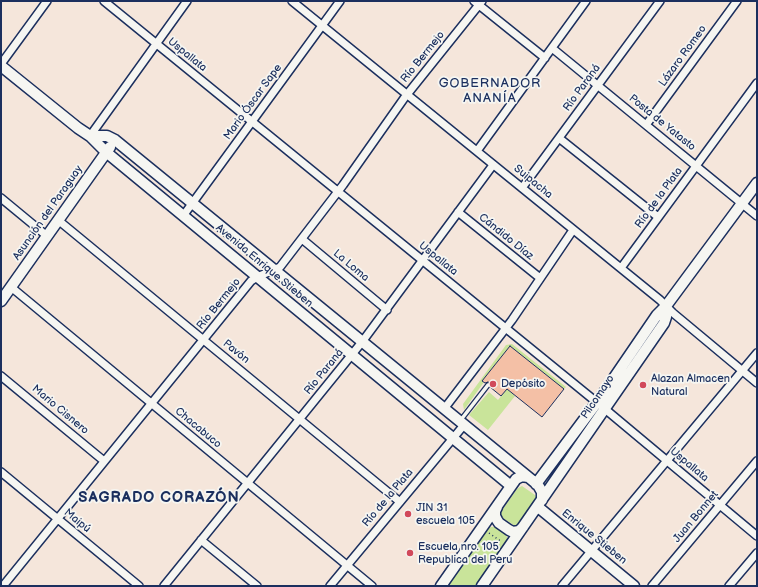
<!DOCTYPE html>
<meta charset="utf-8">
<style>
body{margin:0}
#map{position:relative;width:758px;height:587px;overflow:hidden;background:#f5e6db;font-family:"Balsamiq Sans",sans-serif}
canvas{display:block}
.frame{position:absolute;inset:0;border:2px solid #1b2f5e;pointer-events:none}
</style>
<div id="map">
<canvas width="758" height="587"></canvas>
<div class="frame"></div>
</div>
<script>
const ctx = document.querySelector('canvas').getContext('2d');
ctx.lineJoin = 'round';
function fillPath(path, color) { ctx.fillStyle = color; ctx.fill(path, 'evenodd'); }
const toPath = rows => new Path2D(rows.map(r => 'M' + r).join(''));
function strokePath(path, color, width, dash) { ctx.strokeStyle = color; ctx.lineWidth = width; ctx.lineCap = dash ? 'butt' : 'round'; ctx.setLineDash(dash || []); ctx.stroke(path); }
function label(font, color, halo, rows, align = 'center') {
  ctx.font = font + ' "Balsamiq Sans",sans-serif'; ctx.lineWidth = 3.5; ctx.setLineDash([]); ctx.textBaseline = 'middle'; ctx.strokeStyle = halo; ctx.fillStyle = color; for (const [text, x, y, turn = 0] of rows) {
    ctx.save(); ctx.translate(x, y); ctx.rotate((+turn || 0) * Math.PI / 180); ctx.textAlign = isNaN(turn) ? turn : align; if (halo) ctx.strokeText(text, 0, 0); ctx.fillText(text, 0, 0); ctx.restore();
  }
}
fillPath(toPath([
 [512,344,566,387,564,389,510,346,482,381,484,382,464,410,463,404,506,345],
 [507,389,515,396,488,430,469,415,489,392,498,400],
 [522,486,535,495,537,499,520,523,518,525,515,526,503,518,501,516,500,513,517,489,520,487],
 [491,527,495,527,505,534,507,537,508,540,476,586,447,586,488,528]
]), '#c9e49a');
const building = toPath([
 [510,346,564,389,542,417,507,389,501,396,490,387,491,385,490,383,488,382,485,383,482,381,510,346]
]);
fillPath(building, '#f4c0a6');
strokePath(building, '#1b2f5e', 1);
const lane = toPath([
 [460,421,488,385]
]);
const street = toPath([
 [104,1,605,409,757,536],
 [292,1,660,300,673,313,757,383],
 [474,1,545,58],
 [552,48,757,216],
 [1,64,47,1],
 [646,125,737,1],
 [90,136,187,1],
 [559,138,658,217],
 [477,151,586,1],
 [522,188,660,1],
 [1,198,47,236],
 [458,212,540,278],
 [183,216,340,1],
 [58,220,400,502],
 [302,239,387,310],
 [621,268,757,83],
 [11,287,372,586],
 [1,376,104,461],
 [444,409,512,320,573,230],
 [1,472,139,586],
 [201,540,257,586],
 [3,586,251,281,257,277,276,269,280,267,343,185,405,97,482,1],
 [164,586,362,342,493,165],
 [330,586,464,425],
 [562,586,757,353],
 [652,586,757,461],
 [729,586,757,553]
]);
const secondary = toPath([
 [1,66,78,128,90,136,106,152,511,486],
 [90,136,107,136,115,140,538,485,542,492,542,500],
 [1,301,110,147],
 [536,484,601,397,657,315,666,306,757,183],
 [497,507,495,511,495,516,497,520,499,523,509,530,513,532,519,531,523,527],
 [538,507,634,586],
 [441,586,516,479,522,476,528,477],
 [482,586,664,323,666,317,666,306]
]);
strokePath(lane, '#1b2f5e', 6);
strokePath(street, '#1b2f5e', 10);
strokePath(secondary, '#1b2f5e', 13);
strokePath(toPath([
 [489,533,502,542]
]), '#1b2f5e', 1.5, [1, 3]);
strokePath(lane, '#f6f6f2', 3.5);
strokePath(street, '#f6f6f2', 7);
strokePath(secondary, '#f6f6f2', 10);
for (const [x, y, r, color] of [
 [493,384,4,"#d1495b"],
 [643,385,4,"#d1495b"],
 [408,514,4,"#d1495b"],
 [410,553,4,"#d1495b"]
]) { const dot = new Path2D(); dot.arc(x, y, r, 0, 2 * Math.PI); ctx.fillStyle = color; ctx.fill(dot); strokePath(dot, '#f6f6f2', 1.5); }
label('11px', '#1b2f5e', '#f6f6f2', [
 ["Uspallata",187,55,39],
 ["Lázaro Romeo",683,56,-54],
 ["Río Bermejo",423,57,-51],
 ["Río Paraná",582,88,-54],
 ["Mario Óscar Sape",253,102,-54],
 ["Posta de Yatasto",662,123,39],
 ["Suipacha",533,182,39],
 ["Río de la Plata",659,198,-54],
 ["Asunción del Paraguay",48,213,-55],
 ["Cándido Díaz",506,237,39],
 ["Uspallata",438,259,39],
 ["Avenida Enrique Stieben",264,266,40],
 ["La Loma",351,266,40],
 ["Río Bermejo",219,304,-51],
 ["Pavón",236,352,39],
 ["Río Paraná",324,372,-51],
 ["Pilcomayo",598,397,-56],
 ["Mario Cisnero",60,410,40],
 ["Chacabuco",198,428,40],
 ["Uspallata",689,465,40],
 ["Río de la Plata",388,498,-50],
 ["Juan Bonnet",696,517,-50],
 ["Maipú",77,521,39],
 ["Enrique Stieben",594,537,39]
]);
label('11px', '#1b2f5e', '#f6f6f2', [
 ["Alazan Almacen",651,379],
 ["Natural",651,392],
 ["Depósito",501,384],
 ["JIN 31",416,508],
 ["escuela 105",416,521],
 ["Escuela nro. 105",418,547],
 ["Republica del Peru",418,560]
], 'left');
ctx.letterSpacing = '1px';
label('13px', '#1b2f5e', '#f6f6f2', [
 ["GOBERNADOR",490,84],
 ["ANANÍA",490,99]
]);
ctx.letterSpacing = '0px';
ctx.letterSpacing = '1px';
label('bold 15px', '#1b2f5e', '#f6f6f2', [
 ["SAGRADO CORAZÓN",159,498]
]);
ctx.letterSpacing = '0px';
</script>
